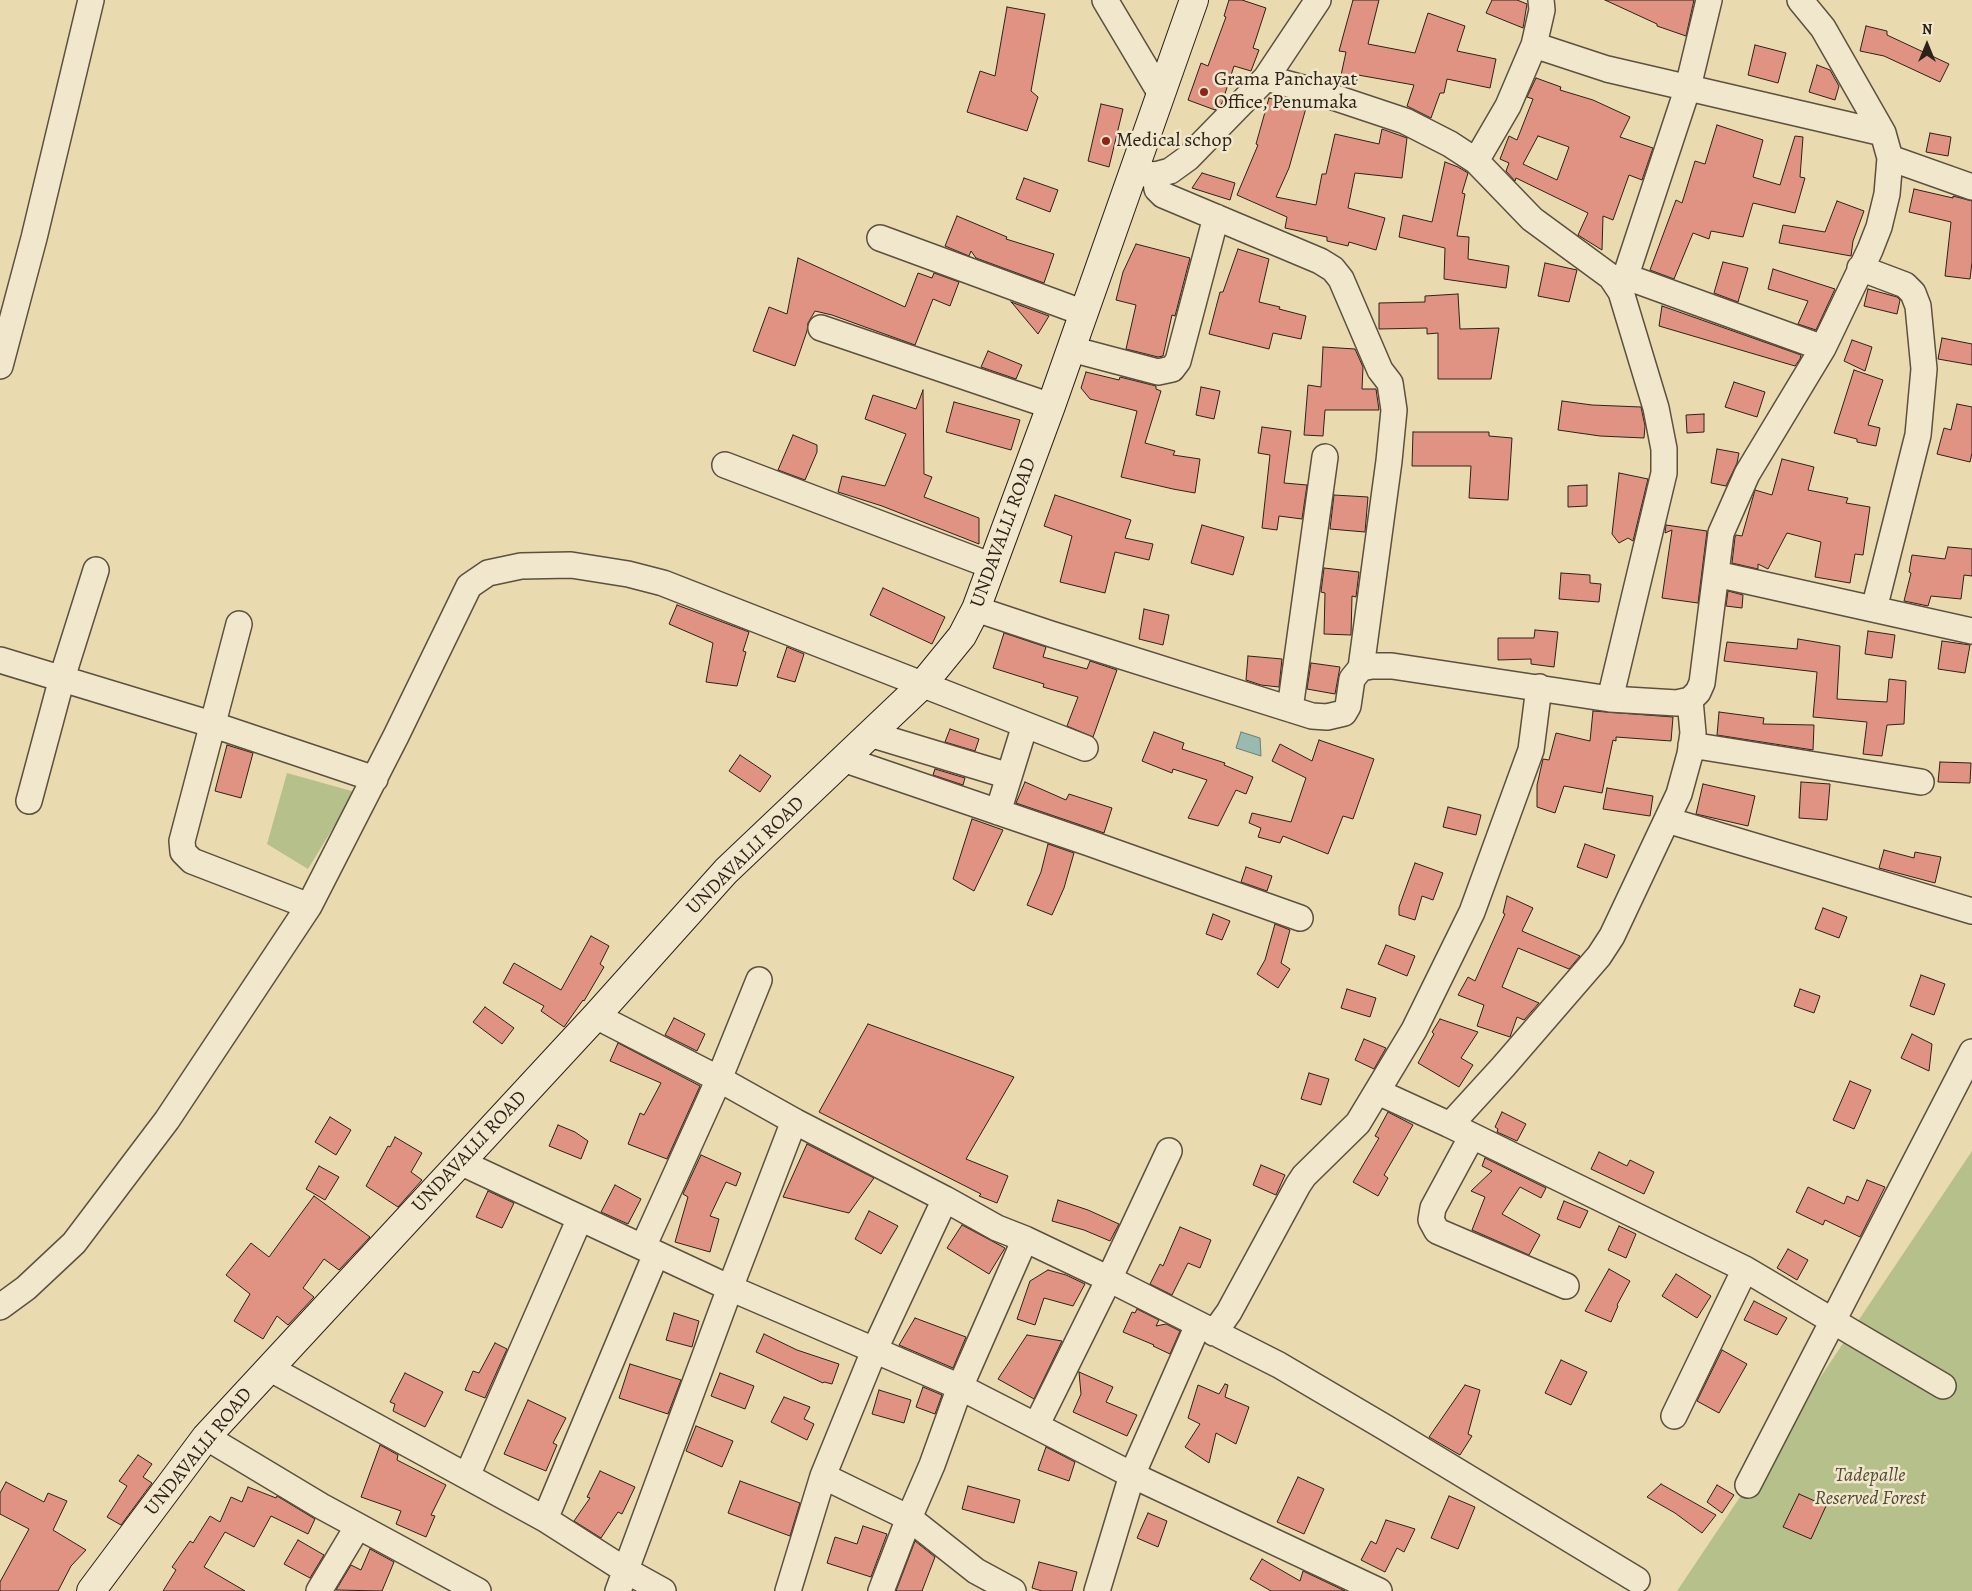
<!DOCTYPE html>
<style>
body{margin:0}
#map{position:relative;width:1972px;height:1591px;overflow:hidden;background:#e9dab0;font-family:Alegreya,serif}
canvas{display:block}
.north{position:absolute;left:1902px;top:20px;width:50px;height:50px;-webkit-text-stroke:4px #f1e7cc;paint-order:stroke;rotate:0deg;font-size:14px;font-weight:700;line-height:20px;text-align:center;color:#2d2218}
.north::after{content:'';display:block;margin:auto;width:18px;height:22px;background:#2d2218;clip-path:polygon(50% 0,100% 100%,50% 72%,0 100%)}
</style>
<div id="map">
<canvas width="1972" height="1591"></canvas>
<div class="north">N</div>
</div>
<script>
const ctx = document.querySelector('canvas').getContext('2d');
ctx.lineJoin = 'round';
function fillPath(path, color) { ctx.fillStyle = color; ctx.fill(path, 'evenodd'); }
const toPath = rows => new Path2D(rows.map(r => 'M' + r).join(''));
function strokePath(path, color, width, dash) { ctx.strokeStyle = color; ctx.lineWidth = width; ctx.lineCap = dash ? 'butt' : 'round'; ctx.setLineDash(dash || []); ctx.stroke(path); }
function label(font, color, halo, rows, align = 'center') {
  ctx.font = font + ' Alegreya,serif'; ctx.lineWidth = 5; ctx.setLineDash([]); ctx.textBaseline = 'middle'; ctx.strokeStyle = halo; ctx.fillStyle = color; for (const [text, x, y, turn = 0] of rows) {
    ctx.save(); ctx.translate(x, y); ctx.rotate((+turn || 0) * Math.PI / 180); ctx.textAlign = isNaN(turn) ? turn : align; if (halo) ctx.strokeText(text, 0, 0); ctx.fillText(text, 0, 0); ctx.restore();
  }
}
fillPath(toPath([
 [287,773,355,792,308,869,267,844],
 [1972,1151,1972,1591,1677,1591]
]), '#b6c08b');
const water = toPath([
 [1241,732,1260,738,1261,756,1236,748,1241,732]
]);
fillPath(water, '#98bab1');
strokePath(water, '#6d7d74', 1);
const building = toPath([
 [1229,0,1242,0,1266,8,1253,48,1259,50,1251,71,1234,66,1222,103,1215,110,1188,100,1201,63,1208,66,1226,17,1224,16,1229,0],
 [1353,0,1379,0,1368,44,1415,53,1428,13,1465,26,1457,51,1496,59,1490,88,1447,79,1444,93,1440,93,1431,118,1407,106,1414,85,1358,75,1356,84,1340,80,1346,52,1339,51,1353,0],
 [1492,0,1517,0,1527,4,1523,28,1486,13,1492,0],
 [1605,0,1694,0,1686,36,1657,26,1657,24,1605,0],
 [1007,7,1045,14,1031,91,1038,97,1027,131,967,112,980,71,995,76,1007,7],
 [1866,26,1887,31,1887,35,1949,64,1940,82,1884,56,1860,51,1866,26],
 [1755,45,1786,53,1778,83,1748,75,1755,45],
 [1817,65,1830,70,1839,86,1835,100,1809,92,1817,65],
 [1536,78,1561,87,1560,90,1593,100,1630,117,1620,137,1653,148,1642,180,1629,175,1613,220,1603,216,1602,250,1578,235,1588,213,1516,178,1515,181,1506,171,1509,163,1500,159,1509,136,1517,140,1533,99,1527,97,1536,78],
 [1538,136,1569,147,1557,180,1523,164,1538,136],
 [1269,98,1306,108,1289,168,1276,197,1316,205,1322,174,1326,174,1335,134,1379,144,1382,129,1407,138,1402,178,1355,173,1348,208,1385,218,1376,250,1349,242,1348,246,1327,241,1327,237,1285,228,1287,217,1237,195,1258,145,1256,144,1269,98],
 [1101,104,1123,109,1109,167,1088,161,1101,104],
 [1717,125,1763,140,1753,177,1780,185,1795,136,1803,137,1800,177,1805,178,1795,213,1753,203,1743,237,1711,231,1709,239,1693,233,1674,279,1650,270,1676,200,1682,203,1695,161,1705,164,1717,125],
 [1930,133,1951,137,1948,156,1926,152,1930,133],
 [1445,162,1458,167,1468,173,1462,193,1465,194,1457,236,1469,237,1468,259,1509,266,1506,288,1444,279,1445,248,1399,237,1403,215,1432,222,1445,162],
 [1202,173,1235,183,1230,200,1192,188,1202,173],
 [1024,178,1058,190,1050,212,1016,199,1024,178],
 [1914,189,1953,198,1953,196,1972,201,1972,262,1970,279,1945,276,1951,222,1909,212,1914,189],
 [1837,201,1864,211,1853,241,1851,256,1779,243,1783,225,1825,232,1837,201],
 [957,216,1007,237,1006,239,1054,254,1044,283,976,258,971,251,969,256,945,246,957,216],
 [1136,244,1190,258,1175,316,1172,315,1163,356,1158,357,1126,349,1136,305,1116,300,1123,272,1136,244],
 [1238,249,1269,259,1259,302,1280,307,1279,309,1306,316,1301,339,1273,333,1269,349,1209,334,1220,292,1223,292,1238,249],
 [798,258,905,307,918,273,932,278,934,273,959,282,950,306,933,299,915,345,832,315,815,311,808,323,807,331,795,366,753,351,769,307,787,314,798,258],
 [1723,262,1748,268,1738,302,1714,293,1723,262],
 [1545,263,1577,270,1569,302,1538,296,1545,263],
 [1773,269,1835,289,1816,330,1798,324,1808,301,1768,289,1773,269],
 [1868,289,1897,297,1900,300,1897,314,1864,306,1868,289],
 [1458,294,1460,329,1499,328,1491,379,1438,379,1438,333,1427,334,1427,328,1379,329,1379,303,1425,302,1425,296,1458,294],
 [1011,302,1049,316,1038,334,1013,304,1011,302],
 [1662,306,1801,355,1800,359,1795,366,1659,326,1662,306],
 [1942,338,1972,344,1972,365,1938,359,1942,338],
 [1852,340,1872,347,1865,371,1844,361,1852,340],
 [1323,347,1355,349,1363,367,1362,389,1376,389,1379,410,1325,410,1323,436,1304,435,1308,385,1321,387,1323,347],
 [988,351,1022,365,1016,379,981,367,988,351],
 [1854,370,1883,380,1868,425,1880,428,1876,446,1857,442,1857,439,1834,433,1854,370],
 [1086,372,1119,380,1120,377,1156,386,1156,389,1161,391,1145,443,1175,451,1173,455,1200,459,1195,493,1173,489,1121,477,1137,411,1090,399,1081,388,1086,372],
 [1734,382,1765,392,1757,417,1725,407,1734,382],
 [1201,387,1220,391,1214,419,1196,415,1201,387],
 [923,390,924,474,932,477,924,497,979,518,979,544,882,506,838,492,842,476,885,486,906,434,865,419,873,395,916,409,923,390],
 [1562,401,1592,405,1641,407,1645,426,1644,438,1600,436,1558,430,1562,401],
 [954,402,1020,420,1011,450,946,432,954,402],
 [1957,404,1972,407,1972,453,1970,462,1937,454,1944,428,1951,430,1957,404],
 [1704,414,1704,432,1687,433,1686,415,1704,414],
 [1262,427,1291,431,1284,483,1307,485,1302,519,1279,516,1277,530,1262,528,1270,455,1258,453,1262,427],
 [1413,432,1489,432,1489,436,1512,438,1508,500,1469,498,1471,466,1412,466,1413,432],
 [793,435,817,445,817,452,805,480,778,470,793,435],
 [1717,449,1739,453,1737,463,1726,486,1711,483,1717,449],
 [1782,459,1814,467,1808,490,1848,498,1846,503,1870,507,1863,555,1855,554,1850,583,1815,577,1821,542,1787,533,1768,569,1758,564,1758,569,1732,563,1735,537,1736,535,1742,536,1755,490,1772,495,1782,459],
 [1619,473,1648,479,1633,541,1628,538,1619,543,1612,534,1619,473],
 [1587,485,1587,506,1568,507,1568,486,1587,485],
 [1055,495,1131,520,1125,538,1153,544,1149,560,1115,552,1105,593,1060,582,1072,536,1044,526,1055,495],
 [1334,495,1368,497,1365,532,1330,529,1334,495],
 [1202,525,1244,537,1233,575,1191,563,1202,525],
 [1666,525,1707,531,1698,603,1662,598,1672,530,1665,533,1666,525],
 [1948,547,1972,549,1972,576,1964,575,1961,599,1931,596,1928,606,1904,601,1911,573,1909,572,1912,555,1945,559,1948,547],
 [1324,568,1359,572,1356,597,1352,596,1351,635,1324,634,1325,593,1321,592,1324,568],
 [1561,573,1590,575,1590,583,1601,584,1599,602,1559,599,1561,573],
 [883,588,945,617,932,644,870,615,883,588],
 [1728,591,1743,595,1742,608,1726,606,1728,591],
 [677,605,749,632,743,651,746,652,737,686,706,682,713,643,669,624,677,605],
 [1144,609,1169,615,1163,645,1139,639,1144,609],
 [1535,630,1558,632,1554,667,1531,664,1531,659,1498,660,1498,638,1534,638,1535,630],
 [1868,631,1895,635,1892,658,1865,654,1868,631],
 [1004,633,1046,647,1043,657,1087,669,1090,661,1117,670,1093,737,1067,726,1078,697,1043,687,1044,684,993,668,1004,633],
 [1798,639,1840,646,1837,699,1887,702,1889,679,1906,681,1904,724,1887,725,1882,756,1863,754,1867,722,1813,717,1817,672,1724,661,1727,642,1797,649,1798,639],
 [1942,641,1970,645,1965,673,1938,669,1942,641],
 [787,647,804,654,795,682,777,677,787,647],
 [1248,656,1282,659,1279,687,1261,685,1246,680,1248,656],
 [1311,663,1340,667,1335,694,1307,689,1311,663],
 [1593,711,1673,717,1671,741,1616,737,1616,741,1613,740,1602,793,1564,786,1555,813,1537,807,1537,785,1543,759,1549,760,1556,733,1590,741,1593,711],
 [1719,712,1764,718,1763,724,1814,725,1813,750,1717,735,1719,712],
 [950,729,979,739,975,751,945,742,950,729],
 [1154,732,1184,743,1182,749,1225,763,1224,765,1253,777,1246,794,1236,790,1218,826,1188,818,1207,780,1173,769,1172,773,1142,761,1154,732],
 [1319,740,1374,759,1353,819,1343,816,1328,854,1283,836,1280,843,1258,837,1261,828,1249,823,1252,813,1291,822,1306,778,1272,761,1280,744,1312,761,1319,740],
 [227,745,253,753,241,798,215,791,227,745],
 [740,755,771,776,760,792,729,771,740,755],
 [1940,762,1971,763,1970,783,1938,782,1940,762],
 [935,769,965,778,963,785,933,775,935,769],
 [1025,782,1066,800,1069,794,1112,808,1104,833,1016,803,1025,782],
 [1801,782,1830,784,1827,820,1799,818,1801,782],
 [1703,784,1755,796,1748,826,1696,814,1703,784],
 [1607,788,1653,796,1650,816,1603,809,1607,788],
 [1448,807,1481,815,1476,835,1443,827,1448,807],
 [972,819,1003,830,974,891,953,879,972,819],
 [1048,844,1074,853,1064,888,1052,915,1027,905,1041,872,1048,844],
 [1585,844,1615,855,1607,878,1577,867,1585,844],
 [1884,850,1914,858,1915,852,1941,857,1935,883,1879,868,1884,850],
 [1415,863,1443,873,1433,900,1422,896,1415,920,1399,915,1399,907,1415,863],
 [1246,867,1272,876,1267,891,1241,882,1246,867],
 [1507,896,1533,908,1522,931,1580,956,1569,969,1518,948,1502,987,1539,1003,1524,1020,1517,1017,1510,1037,1477,1026,1484,1005,1458,995,1468,977,1475,981,1505,914,1503,913,1507,896],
 [1823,908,1847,917,1839,938,1815,929,1823,908],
 [1213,914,1230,921,1222,940,1206,934,1213,914],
 [1275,924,1290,930,1281,963,1290,969,1278,988,1257,974,1265,960,1275,924],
 [591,936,609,946,600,964,604,967,584,1001,583,1000,564,1027,541,1011,544,1006,503,983,514,963,561,990,591,936],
 [1386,945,1415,956,1407,976,1378,964,1386,945],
 [1921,975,1945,984,1934,1015,1910,1006,1921,975],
 [1347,989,1376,998,1370,1017,1341,1008,1347,989],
 [1800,989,1820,996,1814,1013,1794,1006,1800,989],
 [485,1007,514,1028,502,1044,473,1022,485,1007],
 [674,1018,705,1034,697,1051,665,1035,674,1018],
 [1440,1019,1478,1032,1461,1058,1473,1065,1459,1087,1418,1063,1434,1034,1432,1032,1440,1019],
 [868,1024,1014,1077,966,1159,1008,1176,997,1203,979,1196,981,1194,819,1112,868,1024],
 [1912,1034,1932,1044,1929,1071,1901,1058,1912,1034],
 [1364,1039,1386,1048,1374,1069,1355,1060,1364,1039],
 [618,1043,700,1086,667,1159,628,1144,640,1113,644,1115,661,1083,610,1061,618,1043],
 [1309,1073,1329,1079,1321,1105,1301,1099,1309,1073],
 [1850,1081,1871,1090,1854,1129,1833,1120,1850,1081],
 [1388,1112,1413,1125,1384,1175,1388,1178,1378,1196,1353,1182,1379,1138,1375,1136,1388,1112],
 [1502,1112,1526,1124,1517,1141,1497,1132,1498,1129,1495,1127,1502,1112],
 [330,1117,351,1130,336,1155,315,1142,330,1117],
 [558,1125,575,1132,588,1141,581,1159,549,1146,558,1125],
 [395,1137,422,1153,411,1172,422,1180,398,1207,366,1186,388,1146,390,1147,395,1137],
 [807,1144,874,1178,849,1213,783,1197,807,1144],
 [1599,1152,1627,1166,1630,1160,1654,1172,1644,1194,1591,1169,1599,1152],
 [701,1155,741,1173,736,1186,726,1182,710,1216,719,1219,710,1252,675,1242,688,1197,683,1194,701,1155],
 [1485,1158,1546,1188,1541,1198,1520,1187,1502,1214,1540,1235,1529,1255,1472,1230,1485,1197,1471,1191,1492,1171,1482,1166,1485,1158],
 [1261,1165,1285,1175,1276,1195,1253,1185,1261,1165],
 [319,1166,339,1177,325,1200,306,1189,319,1166],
 [1867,1180,1885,1187,1860,1237,1825,1220,1823,1225,1796,1212,1808,1187,1844,1204,1847,1196,1858,1201,1867,1180],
 [615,1185,641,1199,628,1224,601,1212,615,1185],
 [488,1191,514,1203,502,1228,476,1217,488,1191],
 [314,1196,370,1237,339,1270,324,1259,303,1288,314,1297,288,1325,277,1316,263,1339,234,1321,250,1294,226,1275,251,1243,269,1257,314,1196],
 [1058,1200,1088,1210,1119,1224,1110,1241,1084,1230,1052,1221,1058,1200],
 [1564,1201,1588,1211,1580,1228,1557,1219,1564,1201],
 [869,1211,898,1226,881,1254,855,1239,869,1211],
 [962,1225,1005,1248,989,1274,947,1248,962,1225],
 [1619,1226,1636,1234,1626,1258,1608,1250,1619,1226],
 [1180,1227,1211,1240,1200,1268,1188,1263,1172,1295,1150,1284,1160,1264,1163,1266,1180,1227],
 [1788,1249,1808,1260,1797,1280,1777,1268,1788,1249],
 [1609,1269,1630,1281,1617,1305,1618,1306,1611,1322,1585,1311,1609,1269],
 [1048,1270,1066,1275,1085,1284,1073,1306,1044,1298,1035,1325,1017,1319,1030,1281,1048,1270],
 [1676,1274,1711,1296,1697,1318,1662,1296,1676,1274],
 [1754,1301,1787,1318,1777,1335,1744,1320,1754,1301],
 [1137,1309,1159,1320,1156,1326,1166,1324,1180,1331,1170,1354,1153,1346,1154,1345,1123,1332,1132,1312,1135,1313,1137,1309],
 [674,1313,699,1321,692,1347,666,1340,674,1313],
 [915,1318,966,1337,953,1368,899,1345,915,1318],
 [764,1334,797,1350,839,1364,832,1384,824,1382,823,1383,756,1352,764,1334],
 [1027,1335,1062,1341,1034,1399,998,1379,1027,1335],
 [495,1343,507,1349,485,1398,465,1390,473,1371,479,1373,495,1343],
 [1722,1350,1747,1364,1719,1413,1697,1401,1722,1350],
 [1561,1360,1587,1372,1571,1405,1545,1393,1561,1360],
 [630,1364,681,1380,668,1414,619,1398,630,1364],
 [1079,1372,1113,1387,1106,1402,1137,1415,1127,1436,1073,1412,1081,1394,1079,1372],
 [405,1373,443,1392,425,1427,393,1411,395,1404,390,1402,405,1373],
 [720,1373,754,1386,745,1409,711,1396,720,1373],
 [1225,1384,1228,1385,1225,1397,1249,1407,1236,1444,1216,1433,1209,1463,1185,1447,1200,1424,1188,1418,1198,1385,1219,1394,1225,1384],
 [1465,1385,1480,1390,1468,1434,1472,1436,1460,1455,1429,1437,1465,1385],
 [923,1387,942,1395,935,1414,916,1407,923,1387],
 [879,1390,911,1400,904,1423,872,1414,879,1390],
 [784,1397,810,1407,804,1419,814,1424,807,1440,771,1422,784,1397],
 [528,1400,566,1418,553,1443,557,1445,546,1471,504,1454,528,1400],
 [696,1426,733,1441,722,1467,686,1451,696,1426],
 [380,1445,398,1455,397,1460,446,1485,431,1515,435,1516,426,1537,396,1524,401,1511,361,1497,380,1445],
 [1046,1447,1075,1462,1069,1481,1038,1470,1046,1447],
 [138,1455,152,1464,143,1477,152,1483,121,1525,107,1517,127,1486,119,1481,138,1455],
 [600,1471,635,1487,622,1514,618,1512,601,1538,574,1521,590,1498,587,1497,600,1471],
 [1298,1477,1324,1489,1304,1534,1277,1522,1298,1477],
 [740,1481,800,1503,790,1536,728,1513,740,1481],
 [6,1482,44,1502,48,1493,67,1501,53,1530,86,1550,71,1566,58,1591,0,1591,0,1582,29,1529,0,1514,0,1493,6,1482],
 [1661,1484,1716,1515,1702,1533,1675,1513,1647,1497,1661,1484],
 [1717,1485,1734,1495,1722,1513,1707,1502,1717,1485],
 [968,1486,1020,1500,1014,1523,962,1509,968,1486],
 [248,1487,276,1498,277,1496,315,1519,308,1534,271,1516,254,1547,225,1532,204,1567,245,1591,163,1591,176,1570,172,1567,190,1541,193,1543,210,1516,220,1522,231,1497,242,1502,248,1487],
 [1799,1494,1826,1506,1811,1539,1783,1527,1799,1494],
 [1449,1496,1475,1507,1458,1549,1431,1538,1449,1496],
 [1148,1513,1167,1521,1158,1547,1137,1538,1148,1513],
 [1386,1520,1415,1529,1404,1552,1397,1548,1385,1572,1361,1560,1371,1541,1376,1544,1386,1520],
 [863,1526,887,1534,871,1577,827,1563,835,1537,857,1544,863,1526],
 [298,1540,324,1555,310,1578,284,1564,298,1540],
 [915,1541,935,1557,922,1591,896,1591,915,1541],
 [370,1549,394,1562,382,1591,336,1590,351,1565,361,1570,370,1549],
 [1262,1559,1300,1581,1303,1571,1345,1591,1271,1591,1250,1579,1262,1559],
 [1039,1562,1077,1572,1072,1591,1042,1591,1032,1588,1039,1562]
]);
fillPath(building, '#e19383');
strokePath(building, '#2d2218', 1);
const street = toPath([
 [1105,0,1161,94],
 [1534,45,1607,69,1883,133],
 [1266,78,1318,92,1405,121,1450,144,1476,161,1532,219,1611,277,1621,292,1656,408,1664,449,1664,473,1610,699],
 [1890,158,1972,187],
 [1476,161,1508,106,1534,45,1542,10,1541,0],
 [1138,173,1155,175,1170,171,1188,158,1266,78,1318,0],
 [1155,175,1157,189,1163,195,1320,261,1333,269,1341,279,1380,370,1390,383,1394,410,1389,461,1361,668],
 [880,238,1084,313],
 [1860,268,1905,285,1913,293,1918,306,1924,369,1918,435,1874,609],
 [1611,277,1638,281,1823,348],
 [1625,278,1688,87,1709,0],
 [821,328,1051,406],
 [1071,349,1158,372,1172,369,1178,361,1216,217],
 [0,366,34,238,91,0],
 [725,465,992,566],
 [1716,574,1972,631],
 [976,609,1051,634,1312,716,1327,717,1344,713,1348,706,1352,679,1361,668,1372,666,1392,666,1610,699,1677,703,1690,700,1698,692,1702,683,1721,533,1747,474,1823,348,1870,250,1879,227,1887,194,1890,158,1883,133,1823,28,1800,0],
 [239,624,182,841,183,852,192,861,309,906],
 [0,660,211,724,375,779],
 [1290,709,1325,457],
 [870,734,1009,776],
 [1691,745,1921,782],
 [843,759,1089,843,1300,918],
 [29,801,62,678,96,570],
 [998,812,1025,725],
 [1667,820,1972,911],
 [596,1016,719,1079,794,1121,945,1199,997,1228,1025,1239,1109,1279,1279,1365,1386,1428,1637,1580],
 [1378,1092,1450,1125,1745,1269,1943,1386],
 [1450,1125,1503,1067,1599,956,1612,936,1679,794,1690,754,1693,733,1690,700],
 [1472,1136,1433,1208,1431,1220,1437,1231,1566,1286],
 [460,1162,730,1288,960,1387,1132,1475,1097,1591],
 [643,1247,719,1079,759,980],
 [0,1307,26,1288,74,1243,167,1120,309,906,396,736,469,586,488,573,521,566,571,565,628,574,663,583,1085,748],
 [1198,1325,1132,1475,1379,1591],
 [1214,1333,1229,1312,1298,1185,1304,1176,1358,1123,1414,1030,1472,912,1531,750,1539,687],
 [269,1368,545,1519,625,1570,663,1591],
 [1674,1416,1745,1269],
 [1036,1426,1109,1279,1169,1151],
 [206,1437,321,1506,478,1591],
 [467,1476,580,1218],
 [823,1476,909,1518,976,1571,1013,1591],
 [1748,1485,1972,1052],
 [545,1519,656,1254],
 [319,1591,358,1526],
 [618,1591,730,1288,794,1121],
 [788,1591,823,1476,874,1351,945,1199],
 [881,1591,909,1518,932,1465,960,1387,1025,1239]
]);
const secondary = toPath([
 [91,1591,206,1437,596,1016,726,871,922,685,962,636,976,609,1051,406,1194,0]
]);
strokePath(street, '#5c503e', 28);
strokePath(secondary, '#2d2218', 30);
strokePath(street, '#f1e7cc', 25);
strokePath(secondary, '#f1e7cc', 28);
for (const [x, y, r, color] of [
 [1204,92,5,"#8f2418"],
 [1106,141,5,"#8f2418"]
]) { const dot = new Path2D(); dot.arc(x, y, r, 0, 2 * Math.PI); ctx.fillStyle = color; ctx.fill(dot); strokePath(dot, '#f1e7cc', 2); }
label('20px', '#2d2218', '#f1e7cc', [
 ["Grama Panchayat",1214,80],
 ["Office, Penumaka",1214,103],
 ["Medical schop",1116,141]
], 'left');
label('20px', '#2d2218', '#f1e7cc', [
 ["UNDAVALLI ROAD",1004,533,-70],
 ["UNDAVALLI ROAD",746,856,-45],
 ["UNDAVALLI ROAD",470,1152,-47],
 ["UNDAVALLI ROAD",199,1452,-51]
]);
label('italic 20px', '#4f4a35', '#f1e7cc', [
 ["Tadepalle",1870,1476],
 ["Reserved Forest",1870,1499]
]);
</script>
